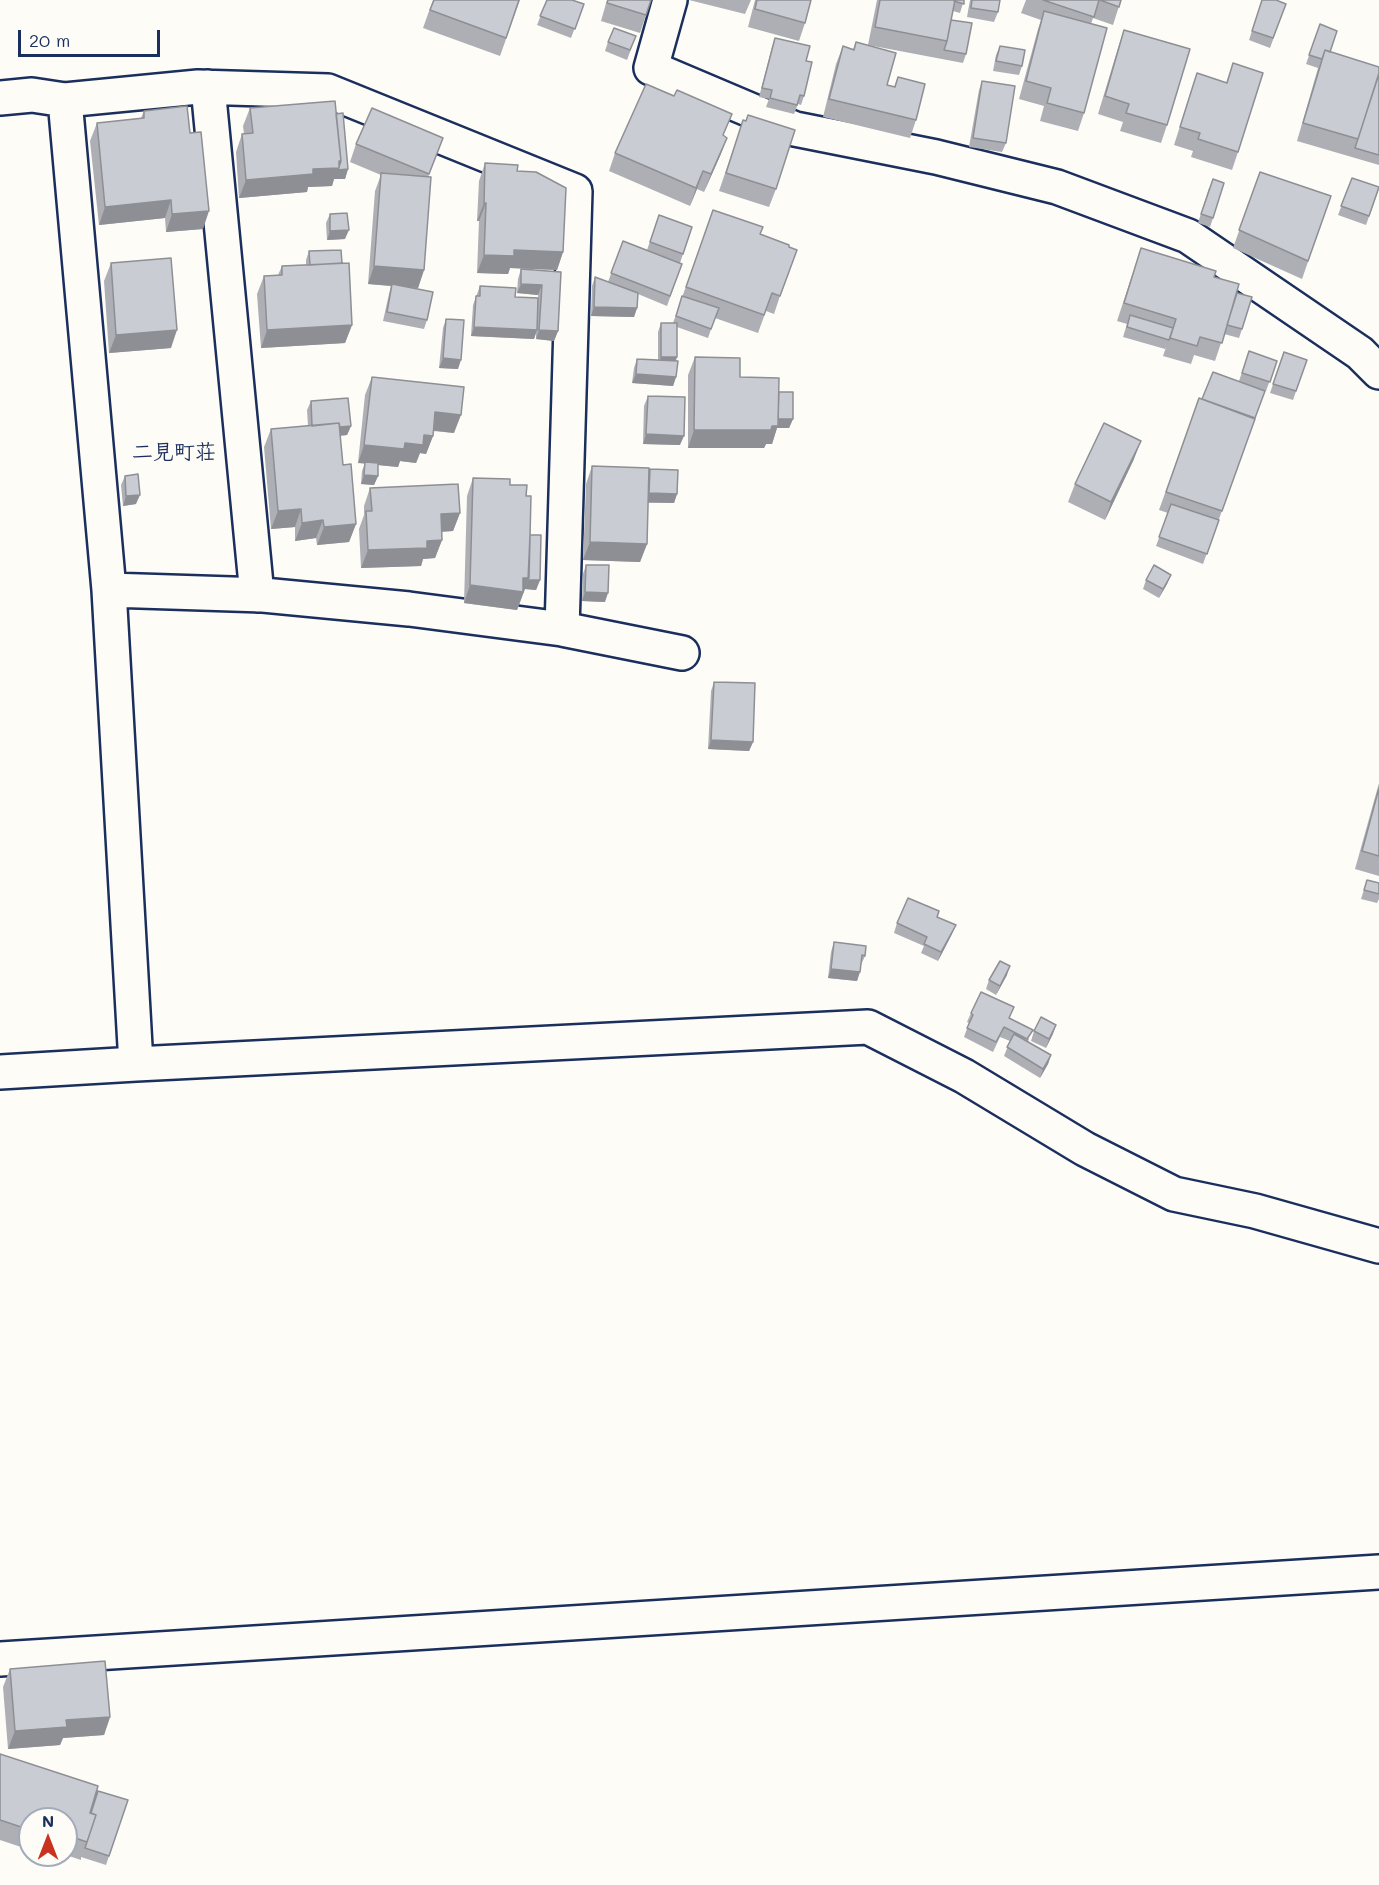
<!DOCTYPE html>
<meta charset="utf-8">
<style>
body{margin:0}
#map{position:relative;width:1379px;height:1885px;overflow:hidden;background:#fdfcf7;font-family:Mali,sans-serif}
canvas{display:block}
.north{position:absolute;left:18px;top:1807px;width:60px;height:60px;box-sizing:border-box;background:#fdfcf7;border:2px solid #a3aaba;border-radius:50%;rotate:0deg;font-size:16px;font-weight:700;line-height:24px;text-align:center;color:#1b2f5e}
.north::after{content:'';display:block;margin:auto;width:21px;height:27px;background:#c8321e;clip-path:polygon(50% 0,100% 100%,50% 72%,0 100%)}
.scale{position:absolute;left:18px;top:30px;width:142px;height:27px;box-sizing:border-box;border:3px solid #1b2f5e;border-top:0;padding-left:8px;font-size:18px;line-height:21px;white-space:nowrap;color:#1b2f5e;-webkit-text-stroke:4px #fdfcf7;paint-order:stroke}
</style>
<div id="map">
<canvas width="1379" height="1885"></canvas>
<div class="north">N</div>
<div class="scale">20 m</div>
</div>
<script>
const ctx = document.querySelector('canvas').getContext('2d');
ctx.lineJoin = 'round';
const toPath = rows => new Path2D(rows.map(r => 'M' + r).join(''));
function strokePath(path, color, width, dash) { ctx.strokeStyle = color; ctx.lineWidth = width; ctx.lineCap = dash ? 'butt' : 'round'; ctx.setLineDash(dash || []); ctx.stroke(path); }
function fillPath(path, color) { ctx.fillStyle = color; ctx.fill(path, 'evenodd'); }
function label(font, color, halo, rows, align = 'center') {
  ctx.font = font + ' Mali,"Klee One",sans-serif'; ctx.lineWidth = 4.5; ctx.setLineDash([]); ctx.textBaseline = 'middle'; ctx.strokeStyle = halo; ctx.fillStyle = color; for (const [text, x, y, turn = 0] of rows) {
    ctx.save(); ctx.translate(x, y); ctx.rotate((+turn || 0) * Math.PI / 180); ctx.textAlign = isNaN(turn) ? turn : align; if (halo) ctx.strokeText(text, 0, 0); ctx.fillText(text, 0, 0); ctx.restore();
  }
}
const minor = toPath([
 [670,0,651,68,795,129,936,157,1057,187,1188,236,1360,353,1379,372],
 [208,87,257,595],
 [0,98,32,95,65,100,109,590,136,1064],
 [65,100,198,87,328,91,575,191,562,629],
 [109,590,263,595,409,609,562,629,682,653],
 [0,1072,136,1064,868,1027,964,1076,1085,1149,1174,1194,1255,1211,1379,1246],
 [0,1659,1379,1572]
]);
strokePath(minor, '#1b2f5e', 38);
strokePath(minor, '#fdfcf7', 33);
fillPath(toPath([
 [433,0,520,0,500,56,423,28],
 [547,0,584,4,571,38,537,25],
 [607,0,651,0,640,33,601,21],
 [689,0,751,0,745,14],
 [755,0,811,0,805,23,799,41,748,27],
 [877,0,964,0,960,13,953,11,951,20,966,54,963,63,868,45],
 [970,0,1000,0,998,12,994,22,967,17],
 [1026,0,1121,0,1113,25,1093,18,1091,24,1084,113,1078,131,1040,121,1044,106,1019,99,1038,29,1041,20,1021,13],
 [1262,0,1286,4,1270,48,1249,40],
 [1320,24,1330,52,1379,77,1379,165,1297,141,1318,68,1306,64],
 [1124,30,1167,125,1161,143,1120,131,1123,122,1098,114,1118,48],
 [636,36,627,60,605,51,608,42],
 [775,38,806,61,804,96,801,105,798,104,794,114,766,107,769,99,759,97,772,47],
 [856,42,887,85,894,87,898,77,916,120,910,138,823,117,836,64,843,46,853,49],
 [1000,46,1022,66,1019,75,993,71,996,55],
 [1233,63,1238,152,1232,170,1191,157,1193,151,1174,145,1197,73,1226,83],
 [982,81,1006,143,1002,152,969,147,979,90],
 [250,108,336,114,348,169,345,179,334,179,332,186,308,187,307,192,239,198,236,152,242,134,244,134,243,126],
 [144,111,190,133,203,229,166,232,165,218,99,225,90,141,97,123,141,118],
 [724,136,727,138,720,156,704,192,697,189,690,206,609,171,615,153],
 [443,138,428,177,424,270,418,288,409,288,427,320,424,329,383,321,389,294,391,286,368,284,375,191,381,175,350,162,356,144],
 [737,138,776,189,769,207,719,191],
 [485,163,517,171,563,252,557,270,510,268,508,274,477,273,479,221,477,221,479,181],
 [1260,172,1331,196,1302,279,1233,248],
 [1352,178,1379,189,1366,225,1338,215],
 [1209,188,1213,218,1210,227,1198,223],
 [713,210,760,234,789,247,780,296,774,314,766,311,758,333,715,318,708,338,677,327,677,357,675,361,676,377,673,386,632,383,634,368,637,359,658,360,658,332,661,323,673,323],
 [330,214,345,239,327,240,326,223],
 [659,215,692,227,680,263,682,264,667,306,638,294,637,308,634,317,591,316,592,286,595,277,608,282,623,241,647,250],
 [1141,248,1214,277,1237,293,1242,329,1239,338,1224,334,1215,361,1194,355,1191,364,1163,356,1166,347,1165,349,1123,337,1127,324,1117,321],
 [309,251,342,263,352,325,345,343,261,348,257,294,264,276,278,275,282,266,306,265,306,260],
 [111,263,171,348,109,353,104,281],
 [521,269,561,272,558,331,554,341,536,339,536,333,534,339,471,336,473,305,480,286,515,297,538,298,538,295,517,293,518,279],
 [446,319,458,369,439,368,443,328],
 [1249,351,1277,361,1266,391,1265,391,1255,418,1203,564,1156,546,1168,513,1159,510,1199,398,1202,399,1239,381],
 [1284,352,1307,360,1293,400,1270,393],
 [695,357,740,377,779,392,793,419,789,428,777,428,772,444,766,444,764,448,688,448,688,375],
 [372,377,454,433,433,431,433,436,426,454,420,453,416,463,400,461,398,467,378,465,378,476,374,485,361,484,362,471,365,463,358,463,365,395],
 [648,396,680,445,643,444,644,406],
 [311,401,351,426,347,435,340,436,343,465,356,524,349,542,317,545,316,538,295,541,295,527,271,529,264,447,271,429,308,426,307,410],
 [1134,459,1105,520,1068,502,1075,484],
 [592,466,649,470,677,494,674,503,648,503,647,544,640,562,583,560,586,484],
 [125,476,136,504,123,506,121,485],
 [473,478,510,485,526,496,530,535,540,580,536,590,525,589,517,610,464,603,467,496],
 [370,488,460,513,453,531,441,532,442,540,435,558,423,559,421,566,361,568,359,529,364,515,364,506],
 [586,565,605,602,582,601,583,574],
 [1171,575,1167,584,1159,598,1143,589,1146,580],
 [714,682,753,742,749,751,708,749,711,691],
 [1379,783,1379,876,1355,869],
 [1367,880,1379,883,1379,899,1377,903,1361,899],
 [937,917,952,934,938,961,921,953,924,946,894,933,897,923],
 [834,942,865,956,861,965,857,981,828,978,831,952],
 [1007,975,996,995,986,989,989,980],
 [971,1013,1010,1018,1029,1039,1028,1042,1051,1055,1048,1064,1040,1078,1004,1056,1010,1041,1000,1037,993,1052,964,1037,969,1023,967,1022],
 [1056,1025,1046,1048,1031,1041,1034,1031],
 [10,1669,110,1717,104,1735,63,1738,60,1745,8,1749,3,1687],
 [0,1754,91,1813,128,1800,106,1865,81,1857,81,1860,66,1855,66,1819,30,1819,30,1850,0,1840]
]), '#adafb5');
fillPath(toPath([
 [727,138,720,156,704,192,711,174],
 [339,161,341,161,348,169,345,179,334,179,332,186,308,187,307,192,239,198,246,180],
 [703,171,697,189,690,206,696,188],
 [171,200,165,218,99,225,105,207],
 [484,203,486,203,479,221,477,221],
 [209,211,203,229,166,232,172,214],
 [349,230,345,239,327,240,330,231],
 [514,250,563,252,557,270,510,268,508,274,477,273,484,255],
 [374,266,424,270,418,288,368,284],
 [521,284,542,285,538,295,517,293],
 [594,307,637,308,634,317,591,316],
 [352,325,345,343,261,348,267,330],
 [474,327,537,330,534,339,471,336],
 [177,330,171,348,109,353,116,335],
 [539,330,558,331,554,341,536,339],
 [661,357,677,357,674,366,658,366],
 [443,358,461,360,458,369,439,368],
 [636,374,676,377,673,386,632,383],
 [435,412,461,415,454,433,429,430],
 [775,419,793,419,789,428,777,428,772,444,766,444,764,448,688,448,694,430],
 [351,426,347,435,309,438,312,429],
 [646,434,684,436,680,445,643,444],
 [424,435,433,436,426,454,420,453,416,463,400,461,398,467,358,463,364,445,405,443],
 [1141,441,1134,459,1105,520,1111,502],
 [364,475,378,476,374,485,361,484],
 [649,493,677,494,674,503,646,502],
 [140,495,136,504,123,506,126,496],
 [301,509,295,527,271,529,278,511],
 [460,513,453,531,434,532,441,514],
 [323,520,316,538,295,541,302,523],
 [356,524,349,542,317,545,324,527],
 [442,540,435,558,423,559,421,566,361,568,368,550,427,541],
 [590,542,647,544,640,562,583,560],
 [1171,575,1167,584,1159,598,1163,589],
 [523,578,529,578,517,610,464,603,470,585],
 [528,580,540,580,536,590,525,589],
 [585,592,608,593,605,602,582,601],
 [711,740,753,742,749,751,708,749],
 [956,925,952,934,938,961,941,952],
 [1010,966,1007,975,996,995,1000,986],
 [831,969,860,972,857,981,828,978],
 [1056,1025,1053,1034,1046,1048,1049,1039],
 [1051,1055,1048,1064,1040,1078,1043,1069],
 [110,1717,104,1735,63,1738,60,1745,8,1749,15,1731,66,1720]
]), '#8d8f94');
const building = toPath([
 [434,0,519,0,506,38,430,10,434,0],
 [547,0,572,0,584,4,575,29,540,16,547,0],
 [608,0,651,0,646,15,607,3,608,0],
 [757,0,811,0,805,23,755,9,757,0],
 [880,0,955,0,947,41,875,27,880,0],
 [955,0,964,0,964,4,954,1,955,0],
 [972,0,1000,0,998,12,971,8,972,0],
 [1043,0,1099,0,1094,17,1043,0],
 [1100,0,1121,0,1119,7,1100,0],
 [1262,0,1276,0,1286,4,1273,38,1252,31,1262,0],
 [1044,11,1107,28,1084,113,1047,103,1051,88,1026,81,1044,11],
 [951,20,972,23,966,54,944,50,947,41,951,20],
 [1320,24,1337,31,1330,52,1325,50,1322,59,1309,55,1320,24],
 [614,28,636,36,630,50,608,42,614,28],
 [1124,30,1190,49,1167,125,1126,113,1129,104,1105,96,1124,30],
 [775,38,810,46,806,61,812,62,804,96,800,95,797,105,770,98,772,90,762,88,775,38],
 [856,42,896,53,887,85,895,87,898,77,925,84,916,120,829,99,843,46,854,50,856,42],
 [1000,46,1025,50,1022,66,996,61,1000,46],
 [1325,50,1379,67,1379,73,1358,139,1303,123,1325,50],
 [1233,63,1263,73,1238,152,1198,139,1200,133,1180,127,1197,73,1227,83,1233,63],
 [1378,77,1379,77,1379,155,1355,148,1378,77],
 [982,81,1015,86,1006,143,973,138,982,81],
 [646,84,674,96,677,90,732,114,723,135,727,138,711,174,703,171,696,188,615,153,646,84],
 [335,101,341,161,339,161,339,168,313,169,313,174,246,180,242,134,253,133,250,108,335,101],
 [187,106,190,133,201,132,209,211,172,214,171,200,105,207,97,123,144,118,144,111,187,106],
 [372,108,443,138,429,174,356,144,372,108],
 [343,113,348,169,338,170,341,161,336,114,343,113],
 [748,115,795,130,776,189,726,173,743,120,746,121,748,115],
 [485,163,518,165,517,171,536,172,566,188,563,252,514,250,514,256,484,255,486,203,484,203,485,163],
 [1260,172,1331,196,1308,261,1239,230,1260,172],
 [381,173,431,177,424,270,374,266,381,173],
 [1352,178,1379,187,1369,216,1341,206,1352,178],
 [1213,179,1224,183,1213,218,1201,214,1213,179],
 [713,210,763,227,760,234,789,245,789,247,797,250,780,296,772,293,764,315,686,287,713,210],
 [347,213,349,230,330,231,330,214,347,213],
 [659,215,692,227,683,254,650,242,659,215],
 [623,241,682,264,670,296,611,273,623,241],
 [1141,248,1216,271,1214,277,1239,284,1222,343,1200,337,1197,346,1170,338,1176,319,1124,303,1141,248],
 [341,250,342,263,310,265,309,251,341,250],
 [171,258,177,330,116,335,111,263,171,258],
 [349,263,352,325,267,330,264,276,282,275,282,266,349,263],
 [521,269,561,272,558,331,539,330,542,285,521,284,521,269],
 [595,277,638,293,637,308,594,307,595,277],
 [392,284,433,292,427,320,387,312,392,284],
 [480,286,516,288,515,297,538,298,537,330,474,327,476,296,480,296,480,286],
 [1237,293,1252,297,1242,329,1227,325,1237,293],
 [682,296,719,308,711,329,676,316,682,296],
 [1130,315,1173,328,1169,340,1127,327,1130,315],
 [446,319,464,320,461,360,443,358,446,319],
 [661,323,677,323,677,357,661,357,661,323],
 [1249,351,1277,361,1270,382,1242,373,1249,351],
 [1284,352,1307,360,1296,391,1273,384,1284,352],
 [695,357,740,358,740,377,779,378,778,426,772,426,771,430,694,430,695,357],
 [637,359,678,361,676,377,636,374,637,359],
 [1213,372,1265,391,1255,418,1202,399,1213,372],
 [372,377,464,387,461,415,435,412,433,436,424,435,423,445,405,443,404,449,364,445,372,377],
 [779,392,793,392,793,419,778,419,779,392],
 [648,396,685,397,684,436,646,434,648,396],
 [348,398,351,426,340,427,339,423,312,426,311,401,348,398],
 [1199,398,1255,419,1222,511,1166,492,1199,398],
 [339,423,343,465,351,464,356,524,324,527,323,520,302,523,301,509,278,511,271,429,339,423],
 [1104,423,1141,441,1111,502,1075,484,1104,423],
 [365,462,378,463,378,476,364,475,365,462],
 [592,466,649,468,647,544,590,542,592,466],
 [650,469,678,470,677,494,649,493,650,469],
 [138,474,140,495,126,496,125,476,138,474],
 [473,478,510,479,510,485,527,485,526,496,531,496,529,578,523,578,523,592,470,585,473,478],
 [458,484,460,513,441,514,442,540,427,541,427,548,368,550,366,511,372,511,370,488,458,484],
 [1171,504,1219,520,1207,554,1159,537,1171,504],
 [530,535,541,535,540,580,528,580,530,535],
 [586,565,609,565,608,593,585,592,586,565],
 [1154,565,1171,575,1163,589,1146,580,1154,565],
 [714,682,755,683,753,742,711,740,714,682],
 [1379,788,1379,856,1362,851,1379,788],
 [1367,880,1379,883,1379,894,1364,890,1367,880],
 [908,898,939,911,937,917,956,925,941,952,924,944,927,937,897,923,908,898],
 [834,942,866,946,865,956,862,955,860,972,831,969,834,942],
 [1000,961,1010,966,1000,986,989,980,1000,961],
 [981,992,1014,1007,1009,1018,1033,1030,1027,1039,1004,1027,996,1042,967,1028,973,1015,971,1013,981,992],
 [1041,1017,1056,1025,1049,1039,1034,1031,1041,1017],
 [1014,1034,1051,1055,1043,1069,1007,1047,1014,1034],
 [105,1661,110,1717,66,1720,67,1727,15,1731,10,1669,105,1661],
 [0,1754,98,1786,90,1813,96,1815,87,1842,66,1835,66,1819,30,1819,30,1830,0,1820,0,1754],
 [98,1791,128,1800,109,1856,85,1848,96,1815,91,1813,98,1791]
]);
fillPath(building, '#c9ccd3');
strokePath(building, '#8d8f94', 1.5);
label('bold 21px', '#1b2f5e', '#fdfcf7', [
 ["二見町荘",174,453]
]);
</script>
